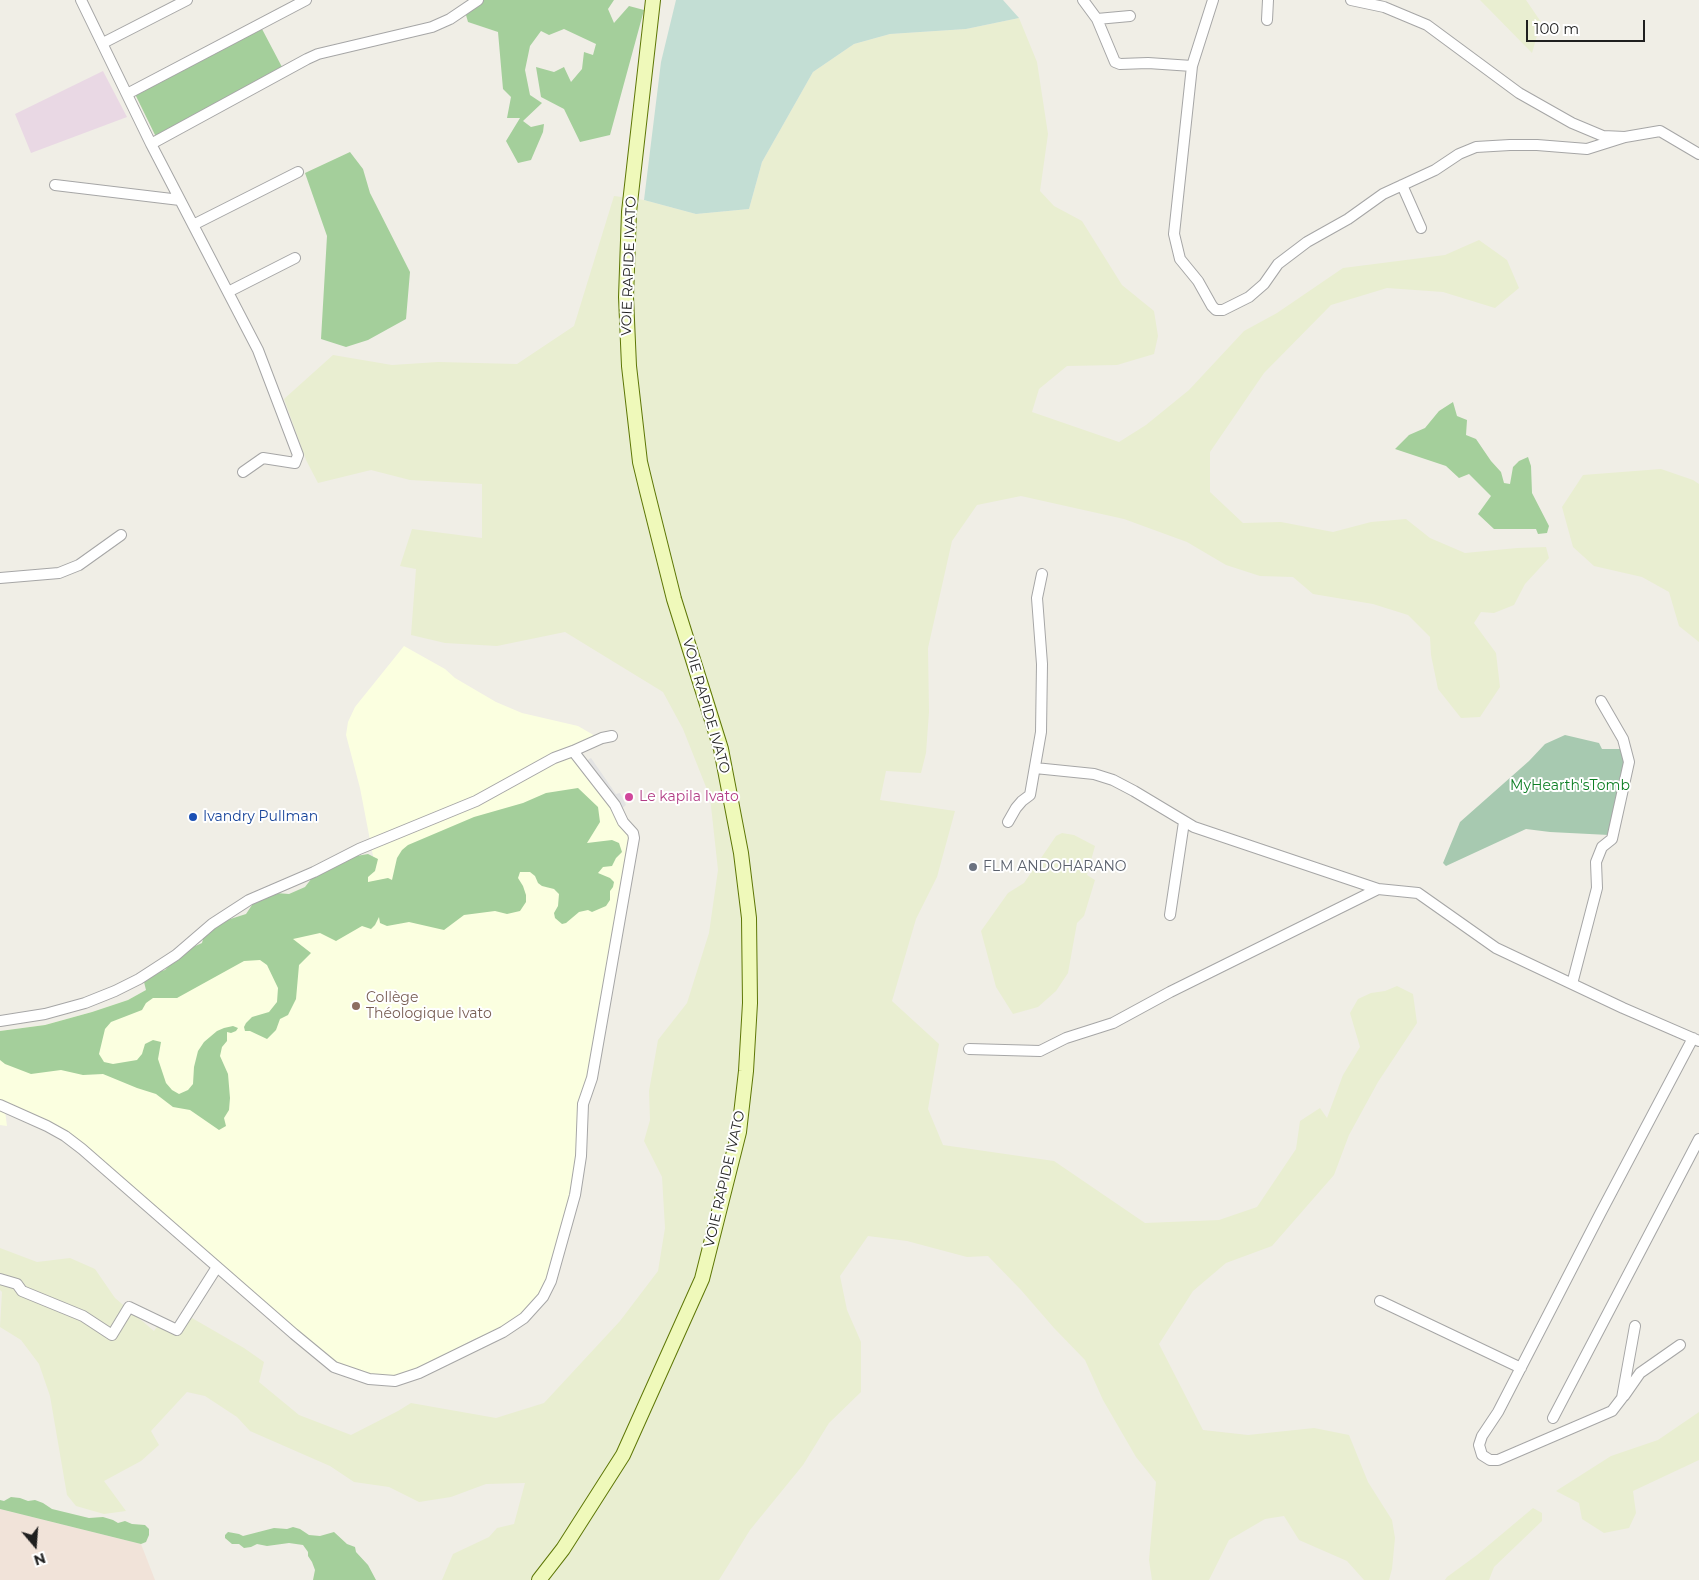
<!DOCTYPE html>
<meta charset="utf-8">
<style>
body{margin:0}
#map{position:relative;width:1699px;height:1580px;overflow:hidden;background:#f0eee6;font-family:Montserrat,sans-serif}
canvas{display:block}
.north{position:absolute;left:10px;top:1520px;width:50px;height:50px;-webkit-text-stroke:4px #fff;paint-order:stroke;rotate:162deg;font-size:14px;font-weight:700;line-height:20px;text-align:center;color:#1f1f1f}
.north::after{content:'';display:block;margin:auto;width:18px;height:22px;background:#1f1f1f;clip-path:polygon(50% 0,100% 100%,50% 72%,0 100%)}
.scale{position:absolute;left:1526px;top:20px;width:119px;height:22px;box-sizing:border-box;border:2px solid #1f1f1f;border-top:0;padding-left:6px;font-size:15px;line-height:18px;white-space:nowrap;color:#1f1f1f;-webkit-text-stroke:4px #fff;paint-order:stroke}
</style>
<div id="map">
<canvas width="1699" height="1580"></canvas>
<div class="north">N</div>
<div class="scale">100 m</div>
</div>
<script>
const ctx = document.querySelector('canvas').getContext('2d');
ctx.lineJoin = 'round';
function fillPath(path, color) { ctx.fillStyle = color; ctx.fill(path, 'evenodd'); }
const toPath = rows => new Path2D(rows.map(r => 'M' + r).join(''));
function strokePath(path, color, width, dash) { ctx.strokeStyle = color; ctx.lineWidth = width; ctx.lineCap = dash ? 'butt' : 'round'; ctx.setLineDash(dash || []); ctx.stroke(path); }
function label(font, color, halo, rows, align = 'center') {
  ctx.font = font + ' Montserrat,sans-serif'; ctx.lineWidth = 4; ctx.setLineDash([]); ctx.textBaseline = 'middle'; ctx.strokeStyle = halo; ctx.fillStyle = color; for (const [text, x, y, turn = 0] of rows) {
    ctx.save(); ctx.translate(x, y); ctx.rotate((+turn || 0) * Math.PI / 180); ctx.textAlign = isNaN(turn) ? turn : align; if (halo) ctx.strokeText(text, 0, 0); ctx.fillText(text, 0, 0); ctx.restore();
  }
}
fillPath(toPath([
 [103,71,127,117,31,153,15,114]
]), '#e9d8e4');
fillPath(toPath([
 [404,646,445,669,455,678,496,702,522,713,578,726,597,737,573,756,611,804,630,836,571,1195,557,1250,540,1296,522,1314,501,1329,474,1339,416,1370,395,1376,371,1375,337,1365,318,1351,196,1241,85,1146,5,1111,7,1126,0,1125,0,1031,45,1025,92,1012,128,1000,188,968,374,861,360,788,346,735,348,722,355,707]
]), '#fbffe0');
fillPath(toPath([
 [0,1509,141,1544,155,1580,0,1580]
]), '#f1e3d9');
fillPath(toPath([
 [1480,0,1526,0,1541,22,1532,53],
 [1019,18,1037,62,1048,134,1040,191,1054,206,1082,221,1122,285,1154,311,1158,336,1154,354,1117,365,1067,366,1039,389,1032,412,1119,442,1146,425,1189,390,1244,331,1277,313,1343,268,1445,255,1479,240,1507,260,1519,288,1495,308,1443,292,1387,288,1331,305,1264,373,1210,452,1210,492,1243,523,1281,522,1333,532,1371,522,1406,519,1430,538,1465,553,1517,548,1546,547,1549,558,1525,584,1514,605,1494,613,1481,612,1474,623,1496,653,1500,687,1480,717,1461,718,1438,689,1431,655,1430,637,1408,615,1373,604,1313,594,1293,577,1260,576,1226,565,1187,542,1124,519,1021,496,977,505,952,541,928,648,929,712,926,753,921,773,886,771,880,800,955,811,937,877,916,919,892,1001,939,1044,928,1109,943,1145,1054,1161,1145,1223,1219,1220,1257,1207,1296,1149,1300,1121,1320,1108,1327,1118,1343,1075,1360,1047,1350,1013,1358,999,1371,993,1385,991,1397,986,1413,994,1417,1023,1378,1082,1349,1135,1334,1175,1272,1246,1226,1263,1193,1291,1159,1344,1203,1430,1248,1435,1314,1428,1349,1435,1368,1482,1392,1520,1395,1538,1392,1569,1389,1580,1364,1580,1347,1561,1299,1540,1284,1516,1265,1519,1229,1540,1209,1580,1152,1580,1149,1560,1156,1482,1136,1457,1103,1400,1085,1360,1054,1328,1021,1290,988,1256,967,1257,907,1241,868,1236,840,1276,847,1310,861,1342,861,1392,829,1423,803,1465,750,1530,719,1580,442,1580,453,1554,489,1537,497,1528,514,1524,525,1483,486,1484,451,1497,419,1502,389,1487,354,1482,330,1466,250,1431,237,1417,205,1396,187,1392,151,1431,159,1445,141,1461,104,1481,126,1511,104,1514,76,1506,67,1495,50,1396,39,1364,21,1340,0,1327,2,1292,0,1290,0,1248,37,1262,70,1258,95,1269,115,1298,154,1331,159,1324,175,1331,185,1314,244,1348,264,1362,259,1382,299,1415,351,1435,398,1411,411,1403,496,1418,544,1403,620,1321,658,1271,665,1228,662,1177,644,1141,650,1120,649,1091,658,1040,687,1003,709,933,718,870,710,797,683,729,663,692,565,632,497,646,445,643,411,635,416,569,400,566,412,529,482,538,482,484,410,480,371,470,318,483,306,460,284,399,333,355,392,365,438,362,517,364,574,326,614,196,644,200,696,214,749,209,762,162,813,72,854,44,890,34,966,29],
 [1661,469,1693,480,1699,484,1699,642,1679,626,1669,592,1642,577,1594,566,1573,547,1562,507,1583,475],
 [1062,833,1074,835,1095,846,1087,875,1095,880,1084,916,1077,923,1068,973,1056,991,1038,1007,1013,1014,996,987,981,931,1008,893,1024,883,1056,836],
 [1699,1412,1699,1460,1633,1491,1636,1513,1629,1528,1604,1533,1582,1519,1579,1503,1556,1491,1611,1456,1658,1440],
 [1533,1508,1542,1513,1542,1521,1494,1567,1489,1580,1445,1580,1447,1577,1477,1555]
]), '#e9eed1');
fillPath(toPath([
 [481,0,614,0,608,9,614,23,629,6,644,10,610,135,580,142,564,109,541,97,536,67,554,72,564,67,571,82,582,69,584,52,593,55,596,44,564,29,549,35,541,31,530,46,525,70,530,95,542,103,523,121,531,127,544,124,543,132,531,160,518,163,506,141,520,118,507,118,511,97,503,89,498,32,468,22,466,15],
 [262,29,282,67,156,137,135,94],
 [350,152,363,169,370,193,410,272,406,319,368,340,346,347,321,339,327,236,305,173],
 [1453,402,1457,416,1467,420,1466,435,1476,439,1491,461,1501,472,1504,483,1510,484,1513,467,1519,461,1528,457,1531,466,1532,493,1549,526,1547,533,1538,534,1536,529,1494,529,1478,514,1491,496,1469,474,1459,478,1446,466,1395,449,1409,435,1425,428,1439,411],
 [578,788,598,807,600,822,587,843,612,840,619,843,622,852,616,858,612,866,603,867,598,873,610,878,614,882,613,887,610,891,610,900,606,906,592,912,588,910,579,912,566,923,562,924,555,918,554,913,558,906,559,894,554,889,542,886,538,883,535,876,530,872,520,872,518,878,523,886,526,895,526,902,520,911,507,914,495,911,464,915,444,930,409,922,387,926,380,923,379,917,375,925,371,929,362,926,336,941,320,933,293,939,311,953,299,965,296,999,288,1015,280,1019,276,1030,267,1039,250,1031,245,1031,244,1027,246,1023,252,1017,269,1012,277,1002,278,988,267,965,260,960,244,961,177,998,153,998,146,1003,142,1010,111,1022,105,1029,99,1054,104,1062,113,1064,137,1060,142,1054,145,1044,153,1040,161,1042,158,1059,166,1083,172,1090,179,1094,188,1090,193,1084,194,1067,198,1051,204,1042,217,1031,224,1028,233,1026,238,1028,236,1031,231,1033,227,1032,227,1041,222,1047,220,1056,228,1074,230,1098,229,1110,224,1118,226,1126,219,1130,190,1110,173,1107,156,1094,137,1088,103,1074,83,1075,61,1070,31,1074,5,1064,0,1060,0,1031,45,1025,92,1012,128,1000,146,990,144,982,153,973,165,970,172,962,182,957,191,948,202,943,204,935,221,922,246,914,256,899,276,893,289,894,305,887,315,874,345,858,368,854,378,859,375,871,368,877,368,882,388,878,392,880,397,858,402,850,408,845,474,817,523,803,546,793],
 [11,1497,20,1498,28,1501,35,1500,43,1503,52,1509,89,1518,103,1517,113,1520,118,1523,125,1521,132,1524,145,1525,149,1529,149,1535,146,1542,141,1544,0,1509,0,1500,4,1501],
 [293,1527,300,1529,309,1535,320,1536,334,1532,347,1544,355,1547,356,1552,368,1565,376,1580,313,1580,315,1570,312,1562,308,1556,308,1552,303,1545,289,1543,267,1546,257,1544,251,1547,244,1548,239,1544,232,1544,225,1538,225,1535,228,1532,239,1534,243,1536,274,1528,287,1529]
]), '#a4cf9b');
fillPath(toPath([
 [676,0,1003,0,1019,18,966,29,890,34,854,44,813,72,762,162,749,209,696,214,644,200,661,62]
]), '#c3ded4');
fillPath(toPath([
 [1565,735,1599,743,1602,749,1621,749,1625,761,1609,835,1550,832,1526,829,1446,866,1443,863,1460,822,1529,761,1545,744]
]), '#a7c9b0');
fillPath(toPath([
 [591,758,616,794,620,793,626,805,620,810,584,762]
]), '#e3e3e3');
const street = toPath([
 [81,0,151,144,258,350,298,455,295,463,263,458,243,472],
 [1083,0,1097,19,1115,62,1120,64,1148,63,1192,66],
 [1213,0,1192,66,1174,234,1180,259,1198,281,1212,306,1216,310,1223,310,1249,297,1264,284,1278,264,1307,242,1348,219,1383,194,1435,170,1459,154,1476,147,1510,145,1537,145,1587,149,1625,137],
 [1351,0,1384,7,1427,25,1519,93,1572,123,1603,136,1625,137,1660,131,1699,154],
 [1097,19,1130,16],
 [1267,20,1268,0],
 [103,43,187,0],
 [127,94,306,0],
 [151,144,307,59,318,54,432,27,450,19,478,0],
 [55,185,180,200],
 [1402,185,1421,228],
 [193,225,298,172],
 [228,292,295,258],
 [0,578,59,573,79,565,121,535],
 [1035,768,1094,774,1113,780,1134,791,1194,827,1378,889,1418,893,1496,948,1623,1008,1699,1041],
 [1008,822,1016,808,1022,801,1030,795,1041,732,1042,664,1037,598,1042,574],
 [1170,915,1184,822],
 [1572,984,1597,888,1596,862,1602,847,1612,839,1629,762,1623,739,1601,701],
 [0,1021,45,1014,85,1003,115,991,139,979,176,955,212,924,249,900,314,872,359,849,476,801,554,758,573,751,602,738,612,736],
 [969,1049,1040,1051,1066,1038,1113,1023,1170,992,1378,889],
 [0,1105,47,1126,65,1136,82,1149,294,1334,334,1367,369,1379,395,1381,419,1373,503,1332,524,1318,543,1297,551,1281,575,1195,581,1156,583,1104,592,1078,634,838,633,833,623,822,615,805,573,751],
 [0,1279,17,1284,22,1291,83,1316,112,1335,129,1307,177,1330,217,1267],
 [1380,1301,1521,1368],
 [1635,1326,1622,1398,1612,1411,1498,1460,1490,1460,1482,1455,1479,1445,1482,1436,1498,1412,1600,1214,1693,1038],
 [1624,1396,1640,1373,1680,1345],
 [1553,1418,1699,1139]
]);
const secondary = toPath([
 [539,1580,563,1549,623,1455,702,1279,739,1132,746,1071,750,1003,749,918,741,853,721,749,674,599,647,491,640,462,629,366,626,297,629,212,653,0]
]);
strokePath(street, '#a6a6a6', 12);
strokePath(secondary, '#5e7706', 16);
strokePath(street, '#fff', 10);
strokePath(secondary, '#eff9ba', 14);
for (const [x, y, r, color] of [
 [629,797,5,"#d1479c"],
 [193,817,5,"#1a4fb4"],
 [973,867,5,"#6b7280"],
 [356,1006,5,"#8d6e63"]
]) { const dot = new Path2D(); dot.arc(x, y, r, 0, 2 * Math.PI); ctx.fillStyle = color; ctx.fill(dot); strokePath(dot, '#fff', 2); }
label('14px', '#1f1f1f', '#fff', [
 ["VOIE RAPIDE IVATO",629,266,-88],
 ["VOIE RAPIDE IVATO",706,706,74],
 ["VOIE RAPIDE IVATO",725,1179,-77]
]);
label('14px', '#0c7e23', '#fff', [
 ["MyHearth'sTomb",1570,786]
]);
label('14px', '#b23c85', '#fff', [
 ["Le kapila Ivato",639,797]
], 'left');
label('14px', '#164399', '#fff', [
 ["Ivandry Pullman",203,817]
], 'left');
label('14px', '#5b616d', '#fff', [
 ["FLM ANDOHARANO",983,867]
], 'left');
label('14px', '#785e54', '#fff', [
 ["Collège",366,998],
 ["Théologique Ivato",366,1014]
], 'left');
</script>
